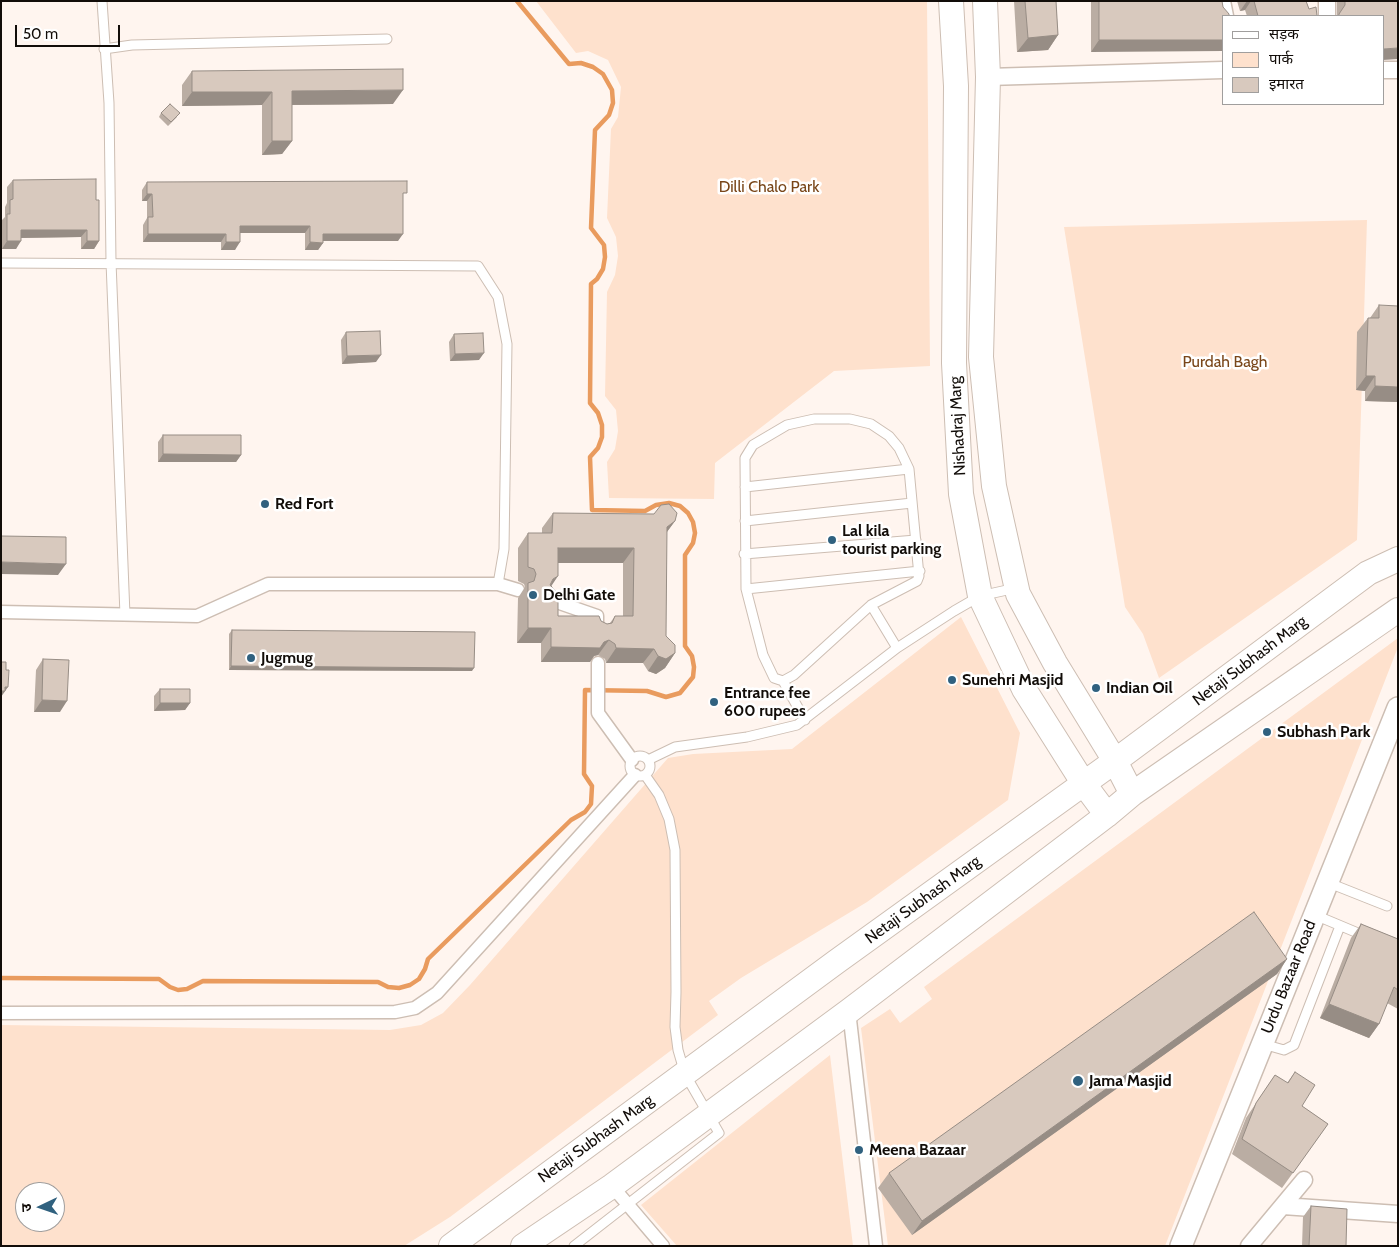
<!DOCTYPE html>
<meta charset="utf-8">
<style>
body{margin:0}
#map{position:relative;width:1399px;height:1247px;overflow:hidden;background:#fff5ef;font-family:Cabin,"Noto Sans Devanagari",sans-serif}
canvas{display:block}
.frame{position:absolute;inset:0;border:2px solid #120d09;pointer-events:none}
.legend{position:absolute;left:1222px;top:15px;width:162px;height:90px;box-sizing:border-box;background:#fff;border:1px solid #a09e9d;margin:0;padding:6px 9px;list-style:none;font-size:15px;color:#120d09}
.legend li{display:flex;align-items:center;gap:10px;height:25px}
.legend b{width:25px;border:1px solid #a09e9d}
.north{position:absolute;left:15px;top:1182px;width:50px;height:50px;box-sizing:border-box;background:#fff;border:1px solid #a09e9d;border-radius:50%;rotate:267deg;font-size:14px;font-weight:700;line-height:20px;text-align:center;color:#120d09}
.north::after{content:'';display:block;margin:auto;width:18px;height:22px;background:#30617f;clip-path:polygon(50% 0,100% 100%,50% 72%,0 100%)}
.scale{position:absolute;left:15px;top:25px;width:105px;height:22px;box-sizing:border-box;border:2px solid #120d09;border-top:0;padding-left:6px;font-size:15px;line-height:18px;white-space:nowrap;color:#120d09;-webkit-text-stroke:4px #fff;paint-order:stroke}
</style>
<div id="map">
<canvas width="1399" height="1247"></canvas>
<div class="frame"></div>
<ul class="legend">
<li><b style="height:6px;background:#fff"></b>सड़क</li>
<li><b style="height:14px;background:#fee1cd"></b>पार्क</li>
<li><b style="height:14px;background:#d8c9be"></b>इमारत</li>
</ul>
<div class="north">उ</div>
<div class="scale">50 m</div>
</div>
<script>
const ctx = document.querySelector('canvas').getContext('2d');
ctx.lineJoin = 'round';
function fillPath(path, color) { ctx.fillStyle = color; ctx.fill(path, 'evenodd'); }
const toPath = rows => new Path2D(rows.map(r => 'M' + r).join(''));
function strokePath(path, color, width, dash) { ctx.strokeStyle = color; ctx.lineWidth = width; ctx.lineCap = dash ? 'butt' : 'round'; ctx.setLineDash(dash || []); ctx.stroke(path); }
function label(font, color, halo, rows, align = 'center') {
  ctx.font = font + ' Cabin,sans-serif'; ctx.lineWidth = 5; ctx.setLineDash([]); ctx.textBaseline = 'middle'; ctx.strokeStyle = halo; ctx.fillStyle = color; for (const [text, x, y, turn = 0] of rows) {
    ctx.save(); ctx.translate(x, y); ctx.rotate((+turn || 0) * Math.PI / 180); ctx.textAlign = isNaN(turn) ? turn : align; if (halo) ctx.strokeText(text, 0, 0); ctx.fillText(text, 0, 0); ctx.restore();
  }
}
fillPath(toPath([
 [536,1,927,1,930,366,834,371,715,463,714,499,609,498,607,462,615,449,618,431,616,410,605,396,607,292,615,275,618,256,616,237,607,218,611,129,618,117,621,87,608,60,588,51,576,53],
 [1367,220,1357,540,1159,678,1143,634,1125,607,1064,227],
 [961,617,1020,733,1008,800,867,902,741,978,709,1001,718,1015,450,1217,404,1246,1,1246,1,1025,390,1030,421,1025,443,1013,470,985,668,758,693,754,792,749],
 [25,1192,55,1192,55,1222,25,1222],
 [1398,638,1398,647,1165,1246,888,1246,861,1028,890,1009,900,1023,932,999,924,987],
 [830,1055,853,1246,677,1246,641,1205]
]), '#fee1cd');
strokePath(toPath([
 [1,978,159,979,170,987,178,990,187,989,203,981,378,982,388,987,399,988,410,985,419,979,425,969,428,959,571,820,585,812,591,804,592,786,584,774,585,690,647,691,666,697,680,693,693,677,694,667,692,656,685,646,685,555,693,543,695,533,693,522,688,513,680,506,669,503,656,505,645,511,592,510,590,457,598,448,602,437,602,425,598,413,590,403,591,284,597,279,603,269,605,257,604,245,591,228,595,130,609,115,613,103,612,90,603,74,593,67,581,63,569,64,517,1]
]), '#e99b5e', 4.5);
const service = toPath([
 [102,1,109,103,111,262,125,615],
 [104,49,132,45,387,39],
 [1,263,478,266,498,297,507,344,504,549,498,584],
 [745,487,909,469],
 [745,521,912,503],
 [744,554,916,540],
 [746,589,920,571],
 [871,605,897,648],
 [783,681,794,675,871,605,917,581,919,576,909,469,899,448,889,436,871,424,850,419,814,419,787,425,753,445,745,458,746,589,763,655,774,678,783,681,805,720],
 '630 766a10 10 0 1 1 20 0a10 10 0 1 1-20 0Z',
 [648,760,675,747,747,737,797,725,897,648,954,611,980,596,1016,588],
 [1329,883,1387,906],
 [1315,915,1365,936],
 [1263,1044,1284,1050,1294,1045,1340,926],
 [574,1246,719,1133,685,1074,678,1050,675,1027,676,992,675,850,669,819,659,795,645,775]
]);
const pedestrian = toPath([
 [548,599,597,616,597,631],
 [1,612,197,616,268,584,498,584,518,590],
 [598,663,598,713,632,760],
 [849,1011,876,1246],
 [1,1013,395,1012,415,1008,437,993,635,775],
 [612,1186,663,1246]
]);
const minor = toPath([
 [1222,1,1225,16],
 [1327,1,1327,16],
 [1383,70,1398,70],
 [988,77,1223,70],
 [1283,1206,1398,1214],
 [1249,1246,1304,1180]
]);
const tertiary = toPath([
 [1181,1246,1398,708]
]);
const secondary = toPath([
 [951,1,956,86,954,363,961,494,980,596,1024,689,1084,784,1107,815],
 [985,1,988,77,981,357,994,486,1018,594,1055,663,1115,761,1132,794],
 [451,1246,836,962,1115,761,1368,573,1398,559],
 [523,1246,612,1186,849,1011,1107,815,1132,794,1398,610]
]);
strokePath(service, '#cdbeb3', 11);
strokePath(pedestrian, '#cdbeb3', 15);
strokePath(minor, '#cdbeb3', 19);
strokePath(tertiary, '#cdbeb3', 24);
strokePath(secondary, '#cdbeb3', 26);
strokePath(service, '#fff', 9);
strokePath(pedestrian, '#fff', 12);
strokePath(minor, '#fff', 16);
strokePath(tertiary, '#fff', 21);
strokePath(secondary, '#fff', 24);
fillPath(toPath([
 [1014,1,1056,1,1058,35,1048,50,1017,52],
 [1091,1,1222,1,1091,52],
 [1237,1,1306,1,1309,9,1317,16,1247,16,1245,10,1240,11],
 [1337,1,1398,1,1383,16,1337,16],
 [192,71,393,104,292,105,292,141,282,154,262,155,262,105,182,106,182,85],
 [161,113,177,117,168,126,159,117],
 [13,180,96,200,99,241,94,249,81,249,81,237,21,238,16,249,2,249,1,221,5,217,5,207,7,203,7,187],
 [147,182,403,198,398,241,323,241,323,243,318,250,305,250,305,233,240,233,235,250,221,250,221,242,143,242,143,225,147,218,147,201,142,201,142,190],
 [1379,305,1398,402,1365,401,1365,391,1356,390,1357,332,1368,318,1370,318],
 [346,332,376,362,342,364,341,340],
 [454,334,479,360,450,361,449,342],
 [163,435,241,455,236,462,158,462,158,442],
 [553,513,675,521,666,533,666,636,675,653,665,668,656,674,648,671,643,663,606,663,605,659,598,655,594,656,590,662,541,662,541,643,517,643,518,598,525,587,524,584,518,581,518,548,528,533,542,533,542,528],
 [558,563,623,563,623,616,615,616,610,623,607,624,558,616,551,586],
 [232,630,472,671,229,670,229,634],
 [43,659,60,712,34,712,36,670],
 [160,689,190,703,185,710,154,711,154,696],
 [1361,924,1398,939,1398,1009,1387,1003,1379,1024,1369,1038,1320,1018,1351,938],
 [1287,959,1277,974,912,1235,878,1188,889,1173],
 [1295,1072,1302,1106,1328,1124,1282,1188,1232,1154,1246,1118,1275,1075,1287,1083],
 [1311,1206,1346,1246,1302,1246,1303,1217]
]), '#baada3');
fillPath(toPath([
 [1247,1,1251,1,1245,10,1240,11],
 [1058,35,1048,50,1017,52,1028,38],
 [1099,40,1223,40,1223,51,1091,52],
 [1398,48,1398,59,1383,60,1383,49],
 [403,90,393,104,282,105,292,91],
 [192,92,272,92,262,105,182,106],
 [272,141,292,141,282,154,262,155],
 [147,194,152,194,147,201,142,201],
 [240,226,310,226,305,233,235,233],
 [21,230,87,230,81,237,16,238],
 [148,234,226,234,221,242,143,242],
 [323,234,403,234,398,241,318,241],
 [7,241,21,241,16,249,2,249],
 [87,241,99,241,94,249,81,249],
 [226,242,240,242,235,250,221,250],
 [310,242,323,243,318,250,305,250],
 [484,353,479,360,450,361,455,354],
 [381,355,376,362,342,364,347,356],
 [1366,376,1375,376,1365,391,1356,390],
 [1375,386,1398,387,1398,402,1365,401],
 [163,454,241,455,236,462,158,462],
 [675,521,664,536,667,527],
 [558,548,634,548,623,563,548,563],
 [1,562,66,564,58,575,1,574],
 [558,576,548,591,553,579],
 [528,628,551,628,541,643,517,643],
 [609,640,598,655,594,656,590,662,541,662,551,647,604,642],
 [616,648,654,649,643,663,606,663],
 [675,653,665,668,656,674,648,671,658,656],
 [231,666,474,668,472,671,229,670],
 [5,687,8,687,1,697,1,691],
 [42,700,67,701,60,712,34,712],
 [160,703,190,703,185,710,154,711],
 [1287,959,1277,974,912,1235,922,1221],
 [1329,1004,1379,1024,1369,1038,1320,1018]
]), '#978d85');
const building = toPath([
 [1025,1,1056,1,1058,35,1028,38,1025,1],
 [1099,1,1222,1,1223,7,1229,14,1229,16,1223,16,1223,40,1099,40,1099,1],
 [1254,1,1306,1,1309,9,1316,7,1317,16,1258,16,1254,1],
 [1345,1,1398,1,1398,48,1383,49,1383,16,1339,16,1339,14,1345,5,1345,1],
 [403,69,403,90,292,91,292,141,272,141,272,92,192,92,192,71,403,69],
 [170,104,180,113,171,122,161,113,170,104],
 [96,179,96,200,99,200,99,241,87,241,87,230,21,230,21,241,7,241,7,214,10,214,10,200,13,199,13,180,96,179],
 [407,181,407,193,403,193,403,234,323,234,323,243,310,242,310,226,240,226,240,242,226,242,226,234,148,234,148,217,153,217,152,194,147,194,147,182,407,181],
 [1379,305,1398,306,1398,387,1375,386,1375,376,1366,376,1368,318,1379,318,1379,305],
 [380,331,381,355,347,356,346,332,380,331],
 [483,333,484,353,455,354,454,334,483,333],
 [163,435,241,435,241,455,163,454,163,435],
 [669,504,677,513,675,521,667,527,666,636,675,645,675,653,666,659,658,656,654,649,616,648,615,644,609,640,604,642,600,648,551,647,551,628,528,628,528,583,534,581,536,574,534,569,528,567,528,533,552,533,553,513,654,514,661,505,669,504],
 [558,548,634,548,633,616,615,616,612,623,607,624,601,621,599,616,558,616,558,593,550,585,553,579,558,576,558,548],
 [1,536,66,537,66,564,1,562,1,536],
 [232,630,475,632,474,668,231,666,232,630],
 [43,659,69,660,67,701,42,700,43,659],
 [1,662,6,662,6,670,9,670,8,687,5,687,5,691,1,691,1,662],
 [160,689,190,689,190,703,160,703,160,689],
 [1254,912,1287,959,922,1221,889,1173,1254,912],
 [1361,924,1398,939,1398,990,1394,987,1379,1024,1329,1004,1361,924],
 [1295,1072,1315,1085,1302,1106,1328,1124,1293,1173,1242,1139,1256,1103,1275,1075,1288,1083,1295,1072],
 [1311,1206,1347,1209,1346,1246,1309,1246,1311,1206]
]);
fillPath(building, '#d8c9be');
strokePath(building, '#978d85', 1);
for (const [x, y, r, color] of [
 [265,504,5,"#30617f"],
 [832,540,5,"#30617f"],
 [533,595,5,"#30617f"],
 [251,658,5,"#30617f"],
 [952,680,5,"#30617f"],
 [1096,688,5,"#30617f"],
 [714,702,5,"#30617f"],
 [1267,732,5,"#30617f"],
 [1078,1081,6,"#30617f"],
 [859,1150,5,"#30617f"]
]) { const dot = new Path2D(); dot.arc(x, y, r, 0, 2 * Math.PI); ctx.fillStyle = color; ctx.fill(dot); strokePath(dot, '#fff', 2); }
label('16px', '#794619', '#fff', [
 ["Dilli Chalo Park",769,187],
 ["Purdah Bagh",1225,362]
]);
label('16px', '#120d09', '#fff', [
 ["Nishadraj Marg",958,426,-93],
 ["Netaji Subhash Marg",1250,661,-37],
 ["Netaji Subhash Marg",923,900,-36],
 ["Urdu Bazaar Road",1289,977,-68],
 ["Netaji Subhash Marg",596,1139,-36]
]);
label('bold 16px', '#120d09', '#fff', [
 ["Red Fort",275,504],
 ["Lal kila",842,531],
 ["tourist parking",842,549],
 ["Delhi Gate",543,595],
 ["Jugmug",261,658],
 ["Sunehri Masjid",962,680],
 ["Indian Oil",1106,688],
 ["Entrance fee",724,693],
 ["600 rupees",724,711],
 ["Subhash Park",1277,732],
 ["Jama Masjid",1089,1081],
 ["Meena Bazaar",869,1150]
], 'left');
</script>
